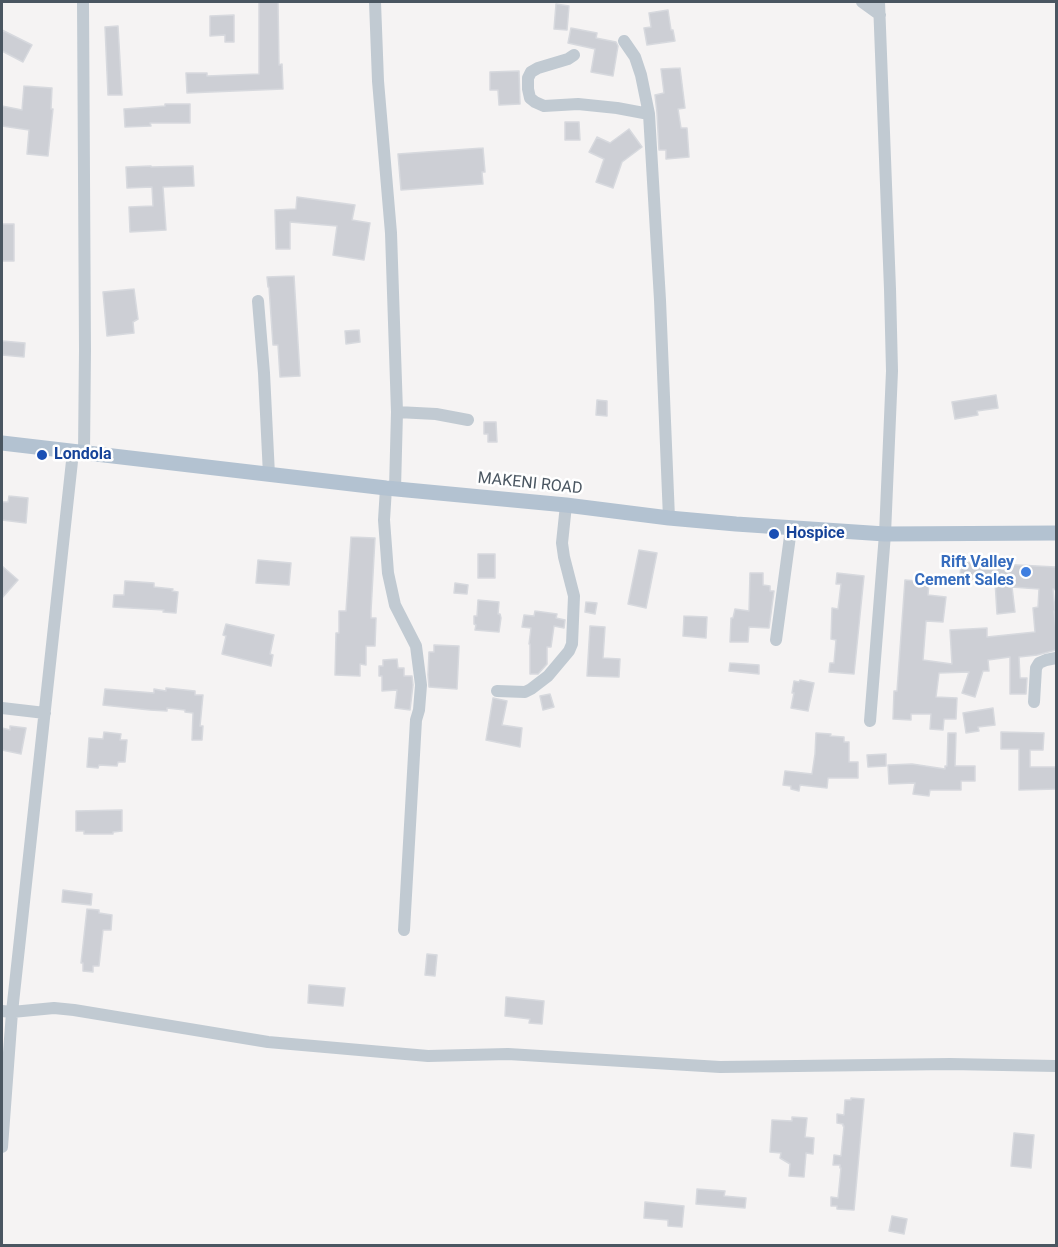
<!DOCTYPE html>
<style>
body{margin:0}
#map{position:relative;width:1058px;height:1247px;overflow:hidden;background:#f5f3f3;font-family:Roboto,sans-serif}
canvas{display:block}
.frame{position:absolute;inset:0;border:3px solid #4a5661;pointer-events:none}
</style>
<div id="map">
<canvas width="1058" height="1247"></canvas>
<div class="frame"></div>
</div>
<script>
const ctx = document.querySelector('canvas').getContext('2d');
ctx.lineJoin = 'round';
function fillPath(path, color) { ctx.fillStyle = color; ctx.fill(path, 'evenodd'); }
const toPath = rows => new Path2D(rows.map(r => 'M' + r).join(''));
function strokePath(path, color, width, dash) { ctx.strokeStyle = color; ctx.lineWidth = width; ctx.lineCap = dash ? 'butt' : 'round'; ctx.setLineDash(dash || []); ctx.stroke(path); }
function label(font, color, halo, rows, align = 'center') {
  ctx.font = font + ' Roboto,sans-serif'; ctx.lineWidth = 5; ctx.setLineDash([]); ctx.textBaseline = 'middle'; ctx.strokeStyle = halo; ctx.fillStyle = color; for (const [text, x, y, turn = 0] of rows) {
    ctx.save(); ctx.translate(x, y); ctx.rotate((+turn || 0) * Math.PI / 180); ctx.textAlign = isNaN(turn) ? turn : align; if (halo) ctx.strokeText(text, 0, 0); ctx.fillText(text, 0, 0); ctx.restore();
  }
}
const building = toPath([
 [259,2,278,2,279,65,282,64,283,89,187,93,186,73,207,73,207,76,259,74,259,2],
 [556,4,569,6,567,30,554,29,556,4],
 [668,10,671,30,673,30,675,41,647,45,644,28,651,27,649,13,668,10],
 [234,15,234,42,225,42,225,35,210,36,210,16,234,15],
 [118,26,122,95,108,95,105,27,118,26],
 [571,28,597,33,596,38,616,42,618,46,613,76,591,72,595,49,568,43,571,28],
 [2,30,32,45,23,62,2,51,2,30],
 [680,68,685,108,678,109,681,128,687,128,689,157,666,159,666,150,659,150,657,113,655,95,664,93,661,69,680,68],
 [519,71,520,104,499,105,498,90,490,90,490,72,519,71],
 [24,86,52,88,51,109,53,109,48,156,27,154,29,130,2,126,2,106,22,110,24,86],
 [165,104,190,104,190,123,150,123,151,126,125,127,124,109,165,106,165,104],
 [565,122,579,122,580,140,565,140,565,122],
 [629,129,642,147,622,162,613,188,596,182,604,159,589,152,597,137,610,143,629,129],
 [483,148,485,172,482,172,483,184,401,190,398,154,483,148],
 [151,166,151,167,193,166,194,186,163,187,166,230,130,232,129,207,153,206,152,187,127,188,126,167,151,166],
 [297,197,355,205,352,220,370,223,364,260,333,255,337,226,290,222,290,249,276,249,275,210,296,209,297,197],
 [2,224,14,224,14,261,2,261,2,224],
 [294,276,300,376,280,377,278,345,273,345,269,287,268,287,267,277,294,276],
 [134,289,138,319,133,322,134,333,107,336,103,292,134,289],
 [359,330,360,342,346,344,345,331,359,330],
 [2,341,25,343,24,357,2,355,2,341],
 [996,395,998,408,977,411,978,415,955,419,952,402,996,395],
 [597,400,607,401,607,416,596,415,597,400],
 [484,422,496,422,497,442,488,442,488,434,484,434,484,422],
 [9,496,28,498,26,523,2,520,2,502,8,502,9,496],
 [351,537,375,538,371,611,371,618,376,618,375,646,366,646,366,665,360,664,360,676,335,675,336,633,339,633,339,611,346,611,351,537],
 [639,550,657,553,646,608,628,604,639,550],
 [478,554,495,554,495,578,478,578,478,554],
 [258,560,291,563,289,585,256,583,258,560],
 [961,562,1056,567,1056,590,1053,589,1055,611,1054,611,1056,630,1056,650,1037,655,1019,657,1020,678,1027,678,1026,694,1010,694,1010,657,988,660,989,671,983,671,975,697,962,693,969,672,939,673,936,697,957,698,956,719,944,719,943,730,930,729,931,714,911,714,911,720,893,719,894,691,897,691,905,580,929,582,928,595,946,597,943,622,926,621,923,660,952,664,950,630,987,628,987,637,1035,632,1033,608,1038,607,1039,589,1012,587,1015,612,997,614,995,581,960,578,961,562],
 [2,566,18,580,2,598,2,566],
 [750,573,763,573,763,585,770,586,770,591,774,591,769,628,749,627,748,642,730,642,731,618,733,618,735,609,749,611,750,573],
 [837,573,864,576,854,674,829,672,830,663,834,663,836,640,831,639,832,608,838,609,841,584,836,584,837,573],
 [125,581,154,583,154,587,173,589,172,591,178,592,176,613,163,612,164,610,113,607,114,595,124,595,125,581],
 [455,583,468,585,467,594,454,593,455,583],
 [478,600,499,602,498,614,500,614,501,618,499,632,475,630,476,625,474,624,474,616,477,616,478,600],
 [586,602,597,603,595,614,585,612,586,602],
 [535,611,557,614,556,618,565,620,564,628,554,626,551,647,547,647,547,664,538,674,530,674,530,644,529,644,531,628,522,627,524,615,534,616,535,611],
 [684,616,707,617,706,638,683,636,684,616],
 [226,624,274,635,270,654,273,655,271,666,222,654,226,636,223,635,226,624],
 [590,626,605,627,603,658,620,659,619,677,587,676,590,626],
 [434,645,459,646,457,689,429,687,428,675,429,652,434,652,434,645],
 [397,659,398,668,404,668,404,676,412,676,413,685,410,710,395,708,397,690,382,691,382,676,379,676,379,666,383,666,383,660,397,659],
 [730,663,759,665,759,674,729,671,730,663],
 [800,680,814,683,808,711,791,708,794,693,792,693,794,681,799,682,800,680],
 [166,688,195,691,195,695,203,695,200,726,203,726,202,740,192,740,193,713,185,712,185,710,167,708,167,711,150,710,103,705,105,689,154,693,154,689,166,691,166,688],
 [550,694,554,707,543,710,540,696,550,694],
 [493,698,507,701,502,725,522,728,520,747,486,740,493,698],
 [993,708,995,725,978,727,979,731,966,733,963,713,993,708],
 [10,726,26,728,21,754,2,750,2,728,10,730,10,726],
 [104,732,121,734,120,740,127,740,125,762,118,762,117,766,99,765,98,768,87,767,89,738,103,739,104,732],
 [1001,732,1044,733,1043,750,1030,750,1030,767,1056,767,1056,789,1019,790,1019,749,1001,749,1001,732],
 [816,733,831,734,830,736,844,737,844,742,849,742,849,762,858,762,858,778,828,778,827,788,800,785,799,791,791,789,791,786,783,785,785,771,812,774,815,754,816,733],
 [948,733,956,733,955,766,975,766,975,781,961,781,961,790,930,790,929,796,913,794,915,783,889,784,888,765,912,764,945,769,945,766,947,766,948,733],
 [886,754,886,766,868,767,867,755,886,754],
 [122,810,122,831,113,832,113,834,84,834,84,831,76,831,76,811,122,810],
 [63,890,92,894,91,905,62,902,63,890],
 [87,909,99,910,99,913,112,915,111,930,103,930,99,966,93,966,93,972,83,971,83,963,81,963,87,909],
 [427,954,437,955,435,976,425,975,427,954],
 [309,985,345,988,343,1006,308,1003,309,985],
 [506,997,544,1001,542,1024,529,1023,530,1019,505,1016,506,997],
 [851,1098,864,1099,854,1210,837,1209,837,1206,831,1206,831,1197,838,1198,841,1168,840,1168,840,1165,833,1165,834,1155,841,1156,844,1126,843,1126,843,1124,837,1123,837,1114,844,1115,845,1100,851,1100,851,1098],
 [792,1117,807,1118,805,1137,814,1138,813,1154,806,1153,804,1177,789,1176,790,1164,780,1158,781,1153,770,1152,772,1120,792,1121,792,1117],
 [1014,1133,1034,1135,1031,1168,1011,1166,1014,1133],
 [697,1189,725,1191,724,1196,746,1198,745,1208,696,1204,697,1189],
 [645,1202,684,1206,682,1227,668,1226,668,1220,644,1218,645,1202],
 [892,1216,907,1219,904,1234,889,1231,892,1216]
]);
fillPath(building, '#cdcfd5');
strokePath(building, '#d7d9de', 1.5);
strokePath(toPath([
 [83,2,85,350,84,453],
 [375,2,378,81,391,233,397,412,395,489],
 [862,2,880,15],
 [624,41,635,57,641,75,649,114,660,300,669,518],
 [574,55,568,59,538,68,531,72,528,78,528,89,530,98,535,102,544,106,578,104,617,108,649,114],
 [258,301,264,373,269,475],
 [397,412,436,414,468,420],
 [386,488,384,520,388,573,395,605,416,646,421,685,419,710,416,720,404,930],
 [776,640,791,529],
 [497,691,525,692,531,689,548,676,569,651,572,644,574,596,564,557,562,543,566,505],
 [1034,702,1036,668,1039,663,1046,660,1056,658],
 [2,708,45,713],
 [870,721,885,534,892,371,890,289,879,2],
 [2,1011,12,1012,54,1008,74,1010,268,1042,428,1056,508,1054,720,1067,950,1064,1056,1066],
 [2,1147,12,1012,73,452]
]), '#c1cad2', 12);
strokePath(toPath([
 [2,443,386,488,566,505,669,518,736,524,885,534,1056,533]
]), '#b3c2d1', 15);
for (const [x, y, r, color] of [
 [42,455,6,"#1a4fb4"],
 [774,534,6,"#1a4fb4"],
 [1026,572,6,"#3f7fe0"]
]) { const dot = new Path2D(); dot.arc(x, y, r, 0, 2 * Math.PI); ctx.fillStyle = color; ctx.fill(dot); strokePath(dot, '#fff', 2); }
label('bold 16px', '#164399', '#fff', [
 ["Londola",54,455],
 ["Hospice",786,534]
], 'left');
label('16px', '#4a5661', '#fff', [
 ["MAKENI ROAD",530,484,6]
]);
label('bold 16px', '#366cbe', '#fff', [
 ["Rift Valley",1014,563],
 ["Cement Sales",1014,581]
], 'right');
</script>
